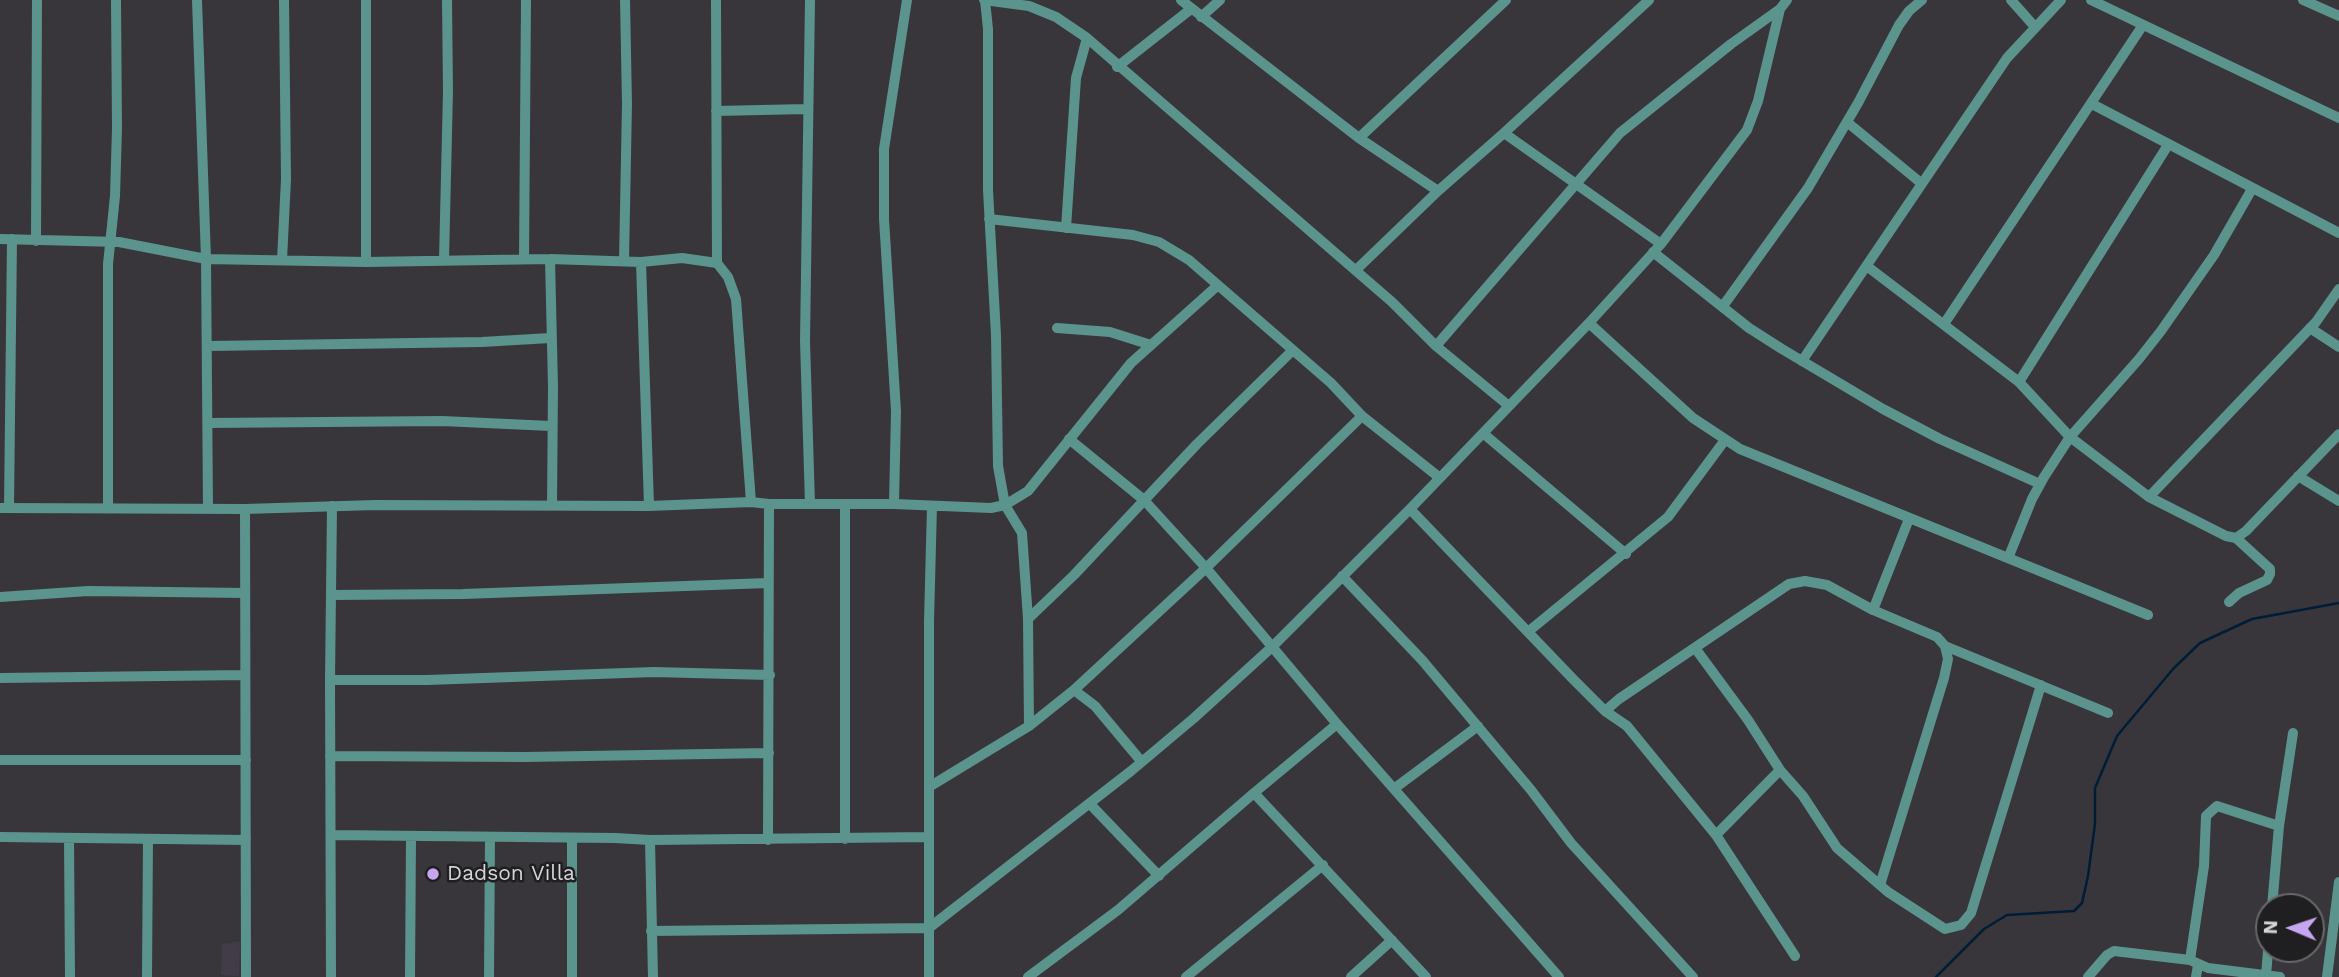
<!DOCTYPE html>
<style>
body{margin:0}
#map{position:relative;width:2339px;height:977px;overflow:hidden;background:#38363b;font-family:"Work Sans",sans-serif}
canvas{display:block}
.north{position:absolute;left:2255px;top:893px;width:70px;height:70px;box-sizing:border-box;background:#1f1e20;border:2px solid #686769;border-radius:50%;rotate:272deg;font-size:19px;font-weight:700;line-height:28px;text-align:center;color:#d5d4d7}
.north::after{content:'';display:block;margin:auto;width:24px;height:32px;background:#c5a6f0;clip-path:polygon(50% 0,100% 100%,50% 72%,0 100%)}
</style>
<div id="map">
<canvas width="2339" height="977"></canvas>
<div class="north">N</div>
</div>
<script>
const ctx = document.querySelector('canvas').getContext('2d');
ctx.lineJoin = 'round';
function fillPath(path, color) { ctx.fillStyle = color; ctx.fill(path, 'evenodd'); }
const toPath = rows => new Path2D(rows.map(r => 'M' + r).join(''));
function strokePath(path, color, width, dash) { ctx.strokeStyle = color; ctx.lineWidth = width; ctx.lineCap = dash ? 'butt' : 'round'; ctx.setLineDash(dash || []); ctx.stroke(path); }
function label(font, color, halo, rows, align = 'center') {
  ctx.font = font + ' "Work Sans",sans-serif'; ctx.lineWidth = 5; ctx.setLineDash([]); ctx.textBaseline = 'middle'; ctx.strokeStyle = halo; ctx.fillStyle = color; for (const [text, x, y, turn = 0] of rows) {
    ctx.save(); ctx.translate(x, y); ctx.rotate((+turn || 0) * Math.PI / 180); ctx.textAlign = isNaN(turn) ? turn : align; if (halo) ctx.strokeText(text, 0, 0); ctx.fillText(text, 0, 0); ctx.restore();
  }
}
fillPath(toPath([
 [240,942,239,976,221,975,222,944]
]), '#413c47');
strokePath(toPath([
 [1936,977,1984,929,2007,915,2074,911,2082,903,2088,876,2095,824,2095,788,2117,736,2173,669,2200,643,2252,619,2339,603]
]), '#001d37', 2.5);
strokePath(toPath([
 [716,0,717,263],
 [984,0,1029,6,1056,17,1087,38,1392,302,1436,346,1509,406],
 [1181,0,1359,138,1438,191],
 [1649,0,1504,133,1661,244],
 [2011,0,2035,27],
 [2091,0,2339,118],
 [2303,0,2339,16],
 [1201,17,1220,0],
 [1117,67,1191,9],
 [2092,104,2339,233],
 [716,111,807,109],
 [1847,122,1921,183],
 [1359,138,1506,0],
 [989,219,1133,235,1159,242,1189,260,1331,383,1362,416,1440,478],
 [1066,228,1076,78,1087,38],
 [0,239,119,242,206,259,197,0],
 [36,241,37,0],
 [1653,252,1749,328,1782,349,1883,409,1940,439,2040,484],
 [524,259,526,0],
 [550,259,553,387,552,506],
 [282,260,286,179,284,0],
 [444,260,448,91,447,0],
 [624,261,627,104,625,0],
 [366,262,366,0],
 [641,262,649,506],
 [1868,267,2019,382,2070,437,2149,497,2226,536,2236,538,2246,531,2339,434],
 [1356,270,1438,191,1504,133],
 [1723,306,1808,188,1858,103,1899,25,1909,11,1922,0],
 [1589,323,1693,418,1740,449,2148,615],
 [1944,324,2143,25],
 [1057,328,1110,332,1151,345],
 [2310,328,2339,347],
 [208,346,482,342,550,338],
 [1436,346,1620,133,1731,44,1780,9],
 [1802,361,2007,58,2061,0],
 [2019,382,2168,145],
 [209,423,442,421,551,426],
 [1484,434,1626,554],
 [1069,439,1144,500,1206,568,1337,724,1559,977],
 [2298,476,2339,501],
 [2149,497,2316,322,2339,289],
 [810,504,805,341,810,0],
 [894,504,896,411,884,219,884,149,907,0],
 [108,507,108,264,115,196,117,128,116,0],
 [0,508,245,509,375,505,649,506,751,502,769,504,894,504,991,508,1005,505,1028,491,1131,363,1217,286],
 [9,508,12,239],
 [208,508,206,259,366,262,550,259,641,262,682,258,717,263,728,277,736,299,751,502],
 [245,509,246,977],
 [1410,509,1573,679,1605,711,1627,726,1716,835,1795,956],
 [2009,556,2032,499,2044,477,2070,437,2139,359,2161,331,2214,255,2252,189],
 [1342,576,1422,660,1531,790,1571,843,1693,977],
 [331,595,463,594,768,583],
 [0,597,88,591,245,593],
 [2229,602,2239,593,2267,580,2270,574,2270,569,2236,538],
 [1873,610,1909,519],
 [1028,619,1074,575,1197,444,1293,350],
 [1529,631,1668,517,1725,440],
 [1945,646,2108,713],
 [1695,648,1748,720,1780,770,1803,796,1837,848,1888,892,1945,929,1961,925,1971,913,2041,685],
 [0,678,245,675],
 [330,680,427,680,654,672,770,675],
 [1074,690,1095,706,1141,761],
 [1605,711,1619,699,1789,584,1805,581,1827,585,1873,610,1937,637,1945,646,1948,659,1944,678,1880,885],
 [1337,724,1254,793,1426,977],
 [1029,726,1074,690,1206,568,1362,416],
 [330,756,525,757,769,753],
 [0,760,246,760],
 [929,787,1029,726,1028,619,1022,533,1005,505,998,466,996,335,988,190,988,29,985,0],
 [1395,788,1478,726],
 [1090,804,1159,876],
 [2279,826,2217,806,2206,816,2204,866,2190,960,2208,968,2280,977],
 [331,835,615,838,650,840,928,837],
 [1716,835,1780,770],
 [0,837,246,840],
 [69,838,70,977],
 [572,838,572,977],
 [845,839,845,504],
 [650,840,653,977],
 [768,840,769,504],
 [2272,907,2279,826,2293,733],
 [651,931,929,928,1131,771,1194,718,1272,647,1410,509,1589,323,1661,244,1747,130,1758,101,1780,9,1787,0],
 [2266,976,2269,938],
 [147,977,148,839],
 [331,977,330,680,332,506],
 [410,977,411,838],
 [489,977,490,837],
 [929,977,929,621,932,506],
 [1028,977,1118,910,1254,793],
 [1186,977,1323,865],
 [1351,977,1392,940],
 [2088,977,2107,955,2114,951,2190,960],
 [2196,977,2198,965],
 [2327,977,2339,882]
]), '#5b948d', 10);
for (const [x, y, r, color] of [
 [433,874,7,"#c5a6f0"]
]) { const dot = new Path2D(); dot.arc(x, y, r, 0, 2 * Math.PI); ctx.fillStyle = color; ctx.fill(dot); strokePath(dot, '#1f1e20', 2.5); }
label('21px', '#d5d4d7', '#1f1e20', [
 ["Dadson Villa",447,874]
], 'left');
</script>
